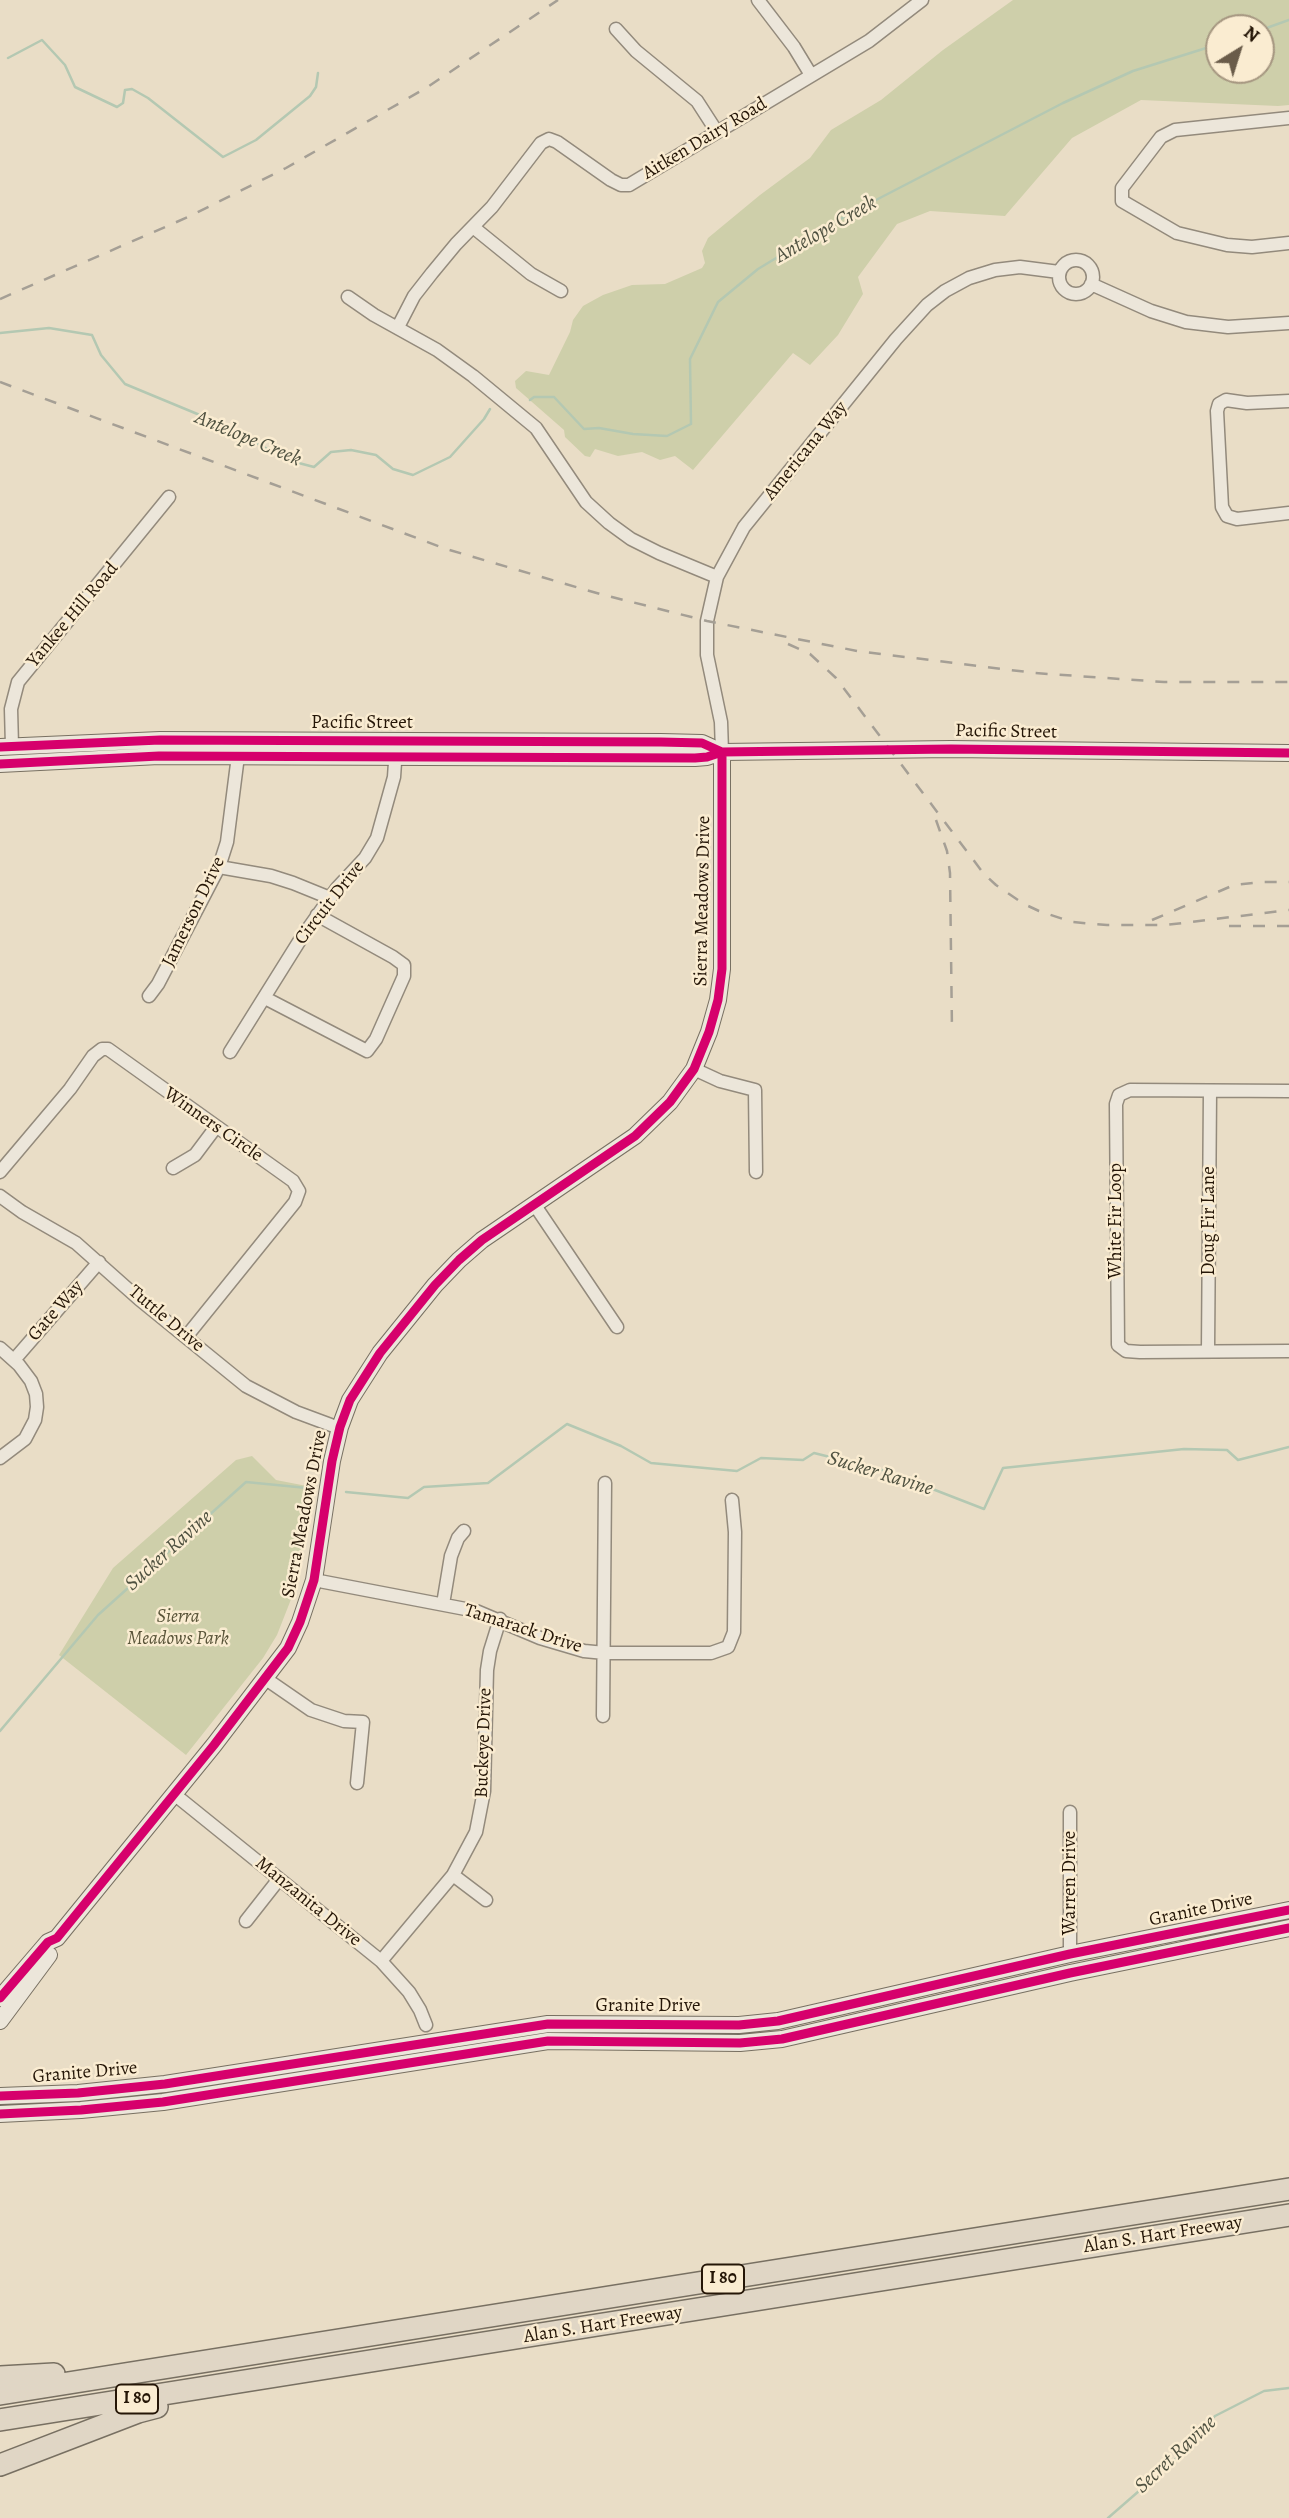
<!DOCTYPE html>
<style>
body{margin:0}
#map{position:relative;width:1289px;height:2518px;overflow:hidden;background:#e9ddc6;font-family:Alegreya,serif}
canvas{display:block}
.north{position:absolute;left:1205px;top:14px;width:70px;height:70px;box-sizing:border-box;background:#faecd1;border:2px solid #a59680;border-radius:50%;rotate:38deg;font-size:19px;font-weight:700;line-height:28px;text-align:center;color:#251607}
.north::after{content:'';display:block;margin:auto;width:24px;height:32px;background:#6a5c4a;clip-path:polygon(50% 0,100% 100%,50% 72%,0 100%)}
</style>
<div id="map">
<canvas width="1289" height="2518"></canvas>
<div class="north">N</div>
</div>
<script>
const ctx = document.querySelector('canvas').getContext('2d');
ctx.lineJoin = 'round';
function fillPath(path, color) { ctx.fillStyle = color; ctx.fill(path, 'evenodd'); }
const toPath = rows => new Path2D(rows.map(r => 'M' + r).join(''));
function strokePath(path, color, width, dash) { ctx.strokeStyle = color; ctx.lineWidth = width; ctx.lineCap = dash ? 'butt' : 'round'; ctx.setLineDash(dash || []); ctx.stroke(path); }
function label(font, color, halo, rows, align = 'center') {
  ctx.font = font + ' Alegreya,serif'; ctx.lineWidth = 5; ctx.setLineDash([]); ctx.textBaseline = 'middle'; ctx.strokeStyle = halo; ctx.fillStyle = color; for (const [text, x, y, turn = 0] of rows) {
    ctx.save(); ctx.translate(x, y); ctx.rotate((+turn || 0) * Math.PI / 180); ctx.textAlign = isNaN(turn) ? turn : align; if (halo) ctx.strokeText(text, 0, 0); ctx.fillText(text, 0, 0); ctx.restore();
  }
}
fillPath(toPath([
 [1013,0,1289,0,1289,105,1278,106,1141,100,1072,138,1005,216,930,211,897,224,858,277,863,294,838,335,810,365,793,353,693,470,675,456,660,460,642,452,618,456,595,449,590,457,585,456,565,437,564,430,516,388,515,381,526,371,549,375,570,332,573,320,583,306,603,295,632,285,665,284,702,268,705,263,702,251,708,238,760,195,810,158,831,130,881,100,943,50],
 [1219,28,1261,28,1261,70,1219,70],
 [252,1456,276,1480,312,1487,297,1584,277,1635,263,1658,186,1755,59,1655,113,1568,236,1460]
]), '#cecfaa');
strokePath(toPath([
 [1261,30,1289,20],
 [8,58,42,40,65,65,75,87,117,107,123,103,125,90,132,89,148,98,223,157,256,140,310,96,316,87,318,73],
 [0,333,49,328,92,335,101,355,125,384,207,418,291,461,314,467,331,452,351,450,376,455,393,469,413,475,450,457,484,419,490,409],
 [530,400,534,397,554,397,584,429,599,428,633,434,667,436,691,424,690,359,718,302,758,269,849,214,1063,103,1133,71,1219,44],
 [346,1492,408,1498,424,1487,488,1483,567,1424,621,1446,651,1463,737,1471,761,1458,803,1460,814,1453,886,1471,984,1509,1003,1468,1184,1449,1227,1450,1238,1460,1289,1447],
 [0,1731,98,1615,246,1482,307,1488],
 [1108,2518,1178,2457,1215,2416,1264,2391,1289,2388]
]), '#b4c8b2', 2.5);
const street = toPath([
 [758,0,794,47,811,75],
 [616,29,636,51,697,101,717,132],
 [1289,118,1175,130,1161,137,1122,188,1122,201,1177,233,1227,245,1252,247,1289,243],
 [473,227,531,274,561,291],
 '1059 277a17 17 0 1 1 34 0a17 17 0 1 1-34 0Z',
 [1091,284,1151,311,1186,322,1228,327,1289,323],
 [348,297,374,315,437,350,473,376,536,428,586,502,609,523,631,539,659,553,717,577],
 [398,327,414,296,432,273,456,244,492,207,541,143,549,139,557,142,611,180,621,185,629,185,869,41,922,0],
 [1289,401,1247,403,1226,400,1219,404,1217,411,1222,507,1227,516,1237,519,1289,513],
 [12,746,11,709,18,682,169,497],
 [722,752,721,722,707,655,707,621,717,577,744,527,896,339,927,305,945,291,969,278,995,270,1020,267,1059,272],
 [219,867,271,876,293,883,330,898],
 [149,996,158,984,219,867,227,842,239,748],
 [265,998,367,1051,376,1039,404,976,404,965,393,957,317,915],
 [230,1052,300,940,337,888,365,858,377,838,394,777,396,748],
 [694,1069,720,1081,755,1090,756,1172],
 [1289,1091,1130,1090,1119,1095,1116,1104,1118,1345,1126,1351,1140,1352,1289,1351],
 [173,1168,195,1155,216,1127],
 [0,1172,70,1089,93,1056,102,1049,108,1049,293,1181,299,1191,295,1202,186,1337],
 [0,1196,22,1212,76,1243,139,1299,246,1386,296,1412,339,1428],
 [534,1204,617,1327],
 [0,1348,19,1365,31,1381,36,1394,37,1407,35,1420,25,1439,0,1458],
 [1208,1350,1210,1092],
 [14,1360,99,1262],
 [314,1580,476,1611,540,1638,584,1651,605,1653,711,1653,728,1647,734,1632,735,1532,732,1500],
 [443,1604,451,1556,458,1538,464,1531],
 [266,1679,311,1710,344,1721,363,1722,357,1783],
 [603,1716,605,1483],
 [174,1794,381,1961,409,1992,420,2010,426,2025],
 [1070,1812,1070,1954],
 [453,1875,486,1900],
 [246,1921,279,1879],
 [381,1961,453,1875,476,1832,484,1791,487,1670,490,1651,500,1619]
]);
const secondary = toPath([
 [0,747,160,740,661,742,702,743,722,752],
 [0,764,159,756,695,758,707,757,722,752,951,749,1289,753],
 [0,1998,48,1942,57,1938,214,1745,288,1648,300,1622,314,1580,332,1461,340,1427,350,1400,380,1353,435,1285,459,1260,482,1240,635,1136,670,1102,694,1069,709,1032,718,1000,722,969,722,752],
 [0,2021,49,1955],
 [0,2096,78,2093,165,2084,548,2024,739,2025,778,2021,1070,1954,1289,1910],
 [0,2114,81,2110,163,2102,548,2041,740,2043,782,2039,1070,1973,1289,1928]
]);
const highway = toPath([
 [0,2377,54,2374],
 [0,2394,1289,2189],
 [0,2420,1289,2215],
 [0,2465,138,2412,157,2407]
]);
strokePath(street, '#938a7c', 15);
strokePath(secondary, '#787062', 18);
strokePath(highway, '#787062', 24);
strokePath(street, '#ece6da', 12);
strokePath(secondary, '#ece6da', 16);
strokePath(highway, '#e0d6c5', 21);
strokePath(toPath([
 [0,299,188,217,286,168,426,88,558,0],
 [0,382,446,549,600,594,707,621,857,651,1035,673,1164,682,1289,682],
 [788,644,810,654,836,678,984,874,996,885,1024,904,1039,911,1072,922,1107,925,1166,925,1289,910],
 [936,820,947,851,950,873,952,1030],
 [1152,920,1234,885,1261,882,1289,882],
 [1229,926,1289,926]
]), '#a59f95', 2.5, [12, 12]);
strokePath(toPath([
 [0,747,160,740,661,742,702,743,722,752],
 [0,764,159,756,695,758,707,757,722,752,951,749,1289,753],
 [0,1998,48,1942,57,1938,214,1745,288,1648,300,1622,314,1580,332,1461,340,1427,350,1400,380,1353,435,1285,459,1260,482,1240,635,1136,670,1102,694,1069,709,1032,718,1000,722,969,722,752],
 [0,2096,78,2093,165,2084,548,2024,739,2025,778,2021,1070,1954,1289,1910],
 [0,2114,81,2110,163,2102,548,2041,740,2043,782,2039,1070,1973,1289,1928]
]), '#d6006c', 9);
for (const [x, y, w] of [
 [723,2279,42],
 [137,2399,42]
]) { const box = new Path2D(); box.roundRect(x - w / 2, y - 14.5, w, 29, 5); ctx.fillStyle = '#faecd1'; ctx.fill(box); strokePath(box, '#251607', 2); }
label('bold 18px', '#251607', null, [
 ["I 80",723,2279],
 ["I 80",137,2399]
]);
label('19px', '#251607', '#faecd1', [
 ["Aitken Dairy Road",705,139,-31],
 ["Americana Way",806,451,-51],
 ["Yankee Hill Road",73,615,-50],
 ["Pacific Street",362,723],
 ["Pacific Street",1006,732,1],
 ["Sierra Meadows Drive",703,901,-89],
 ["Circuit Drive",330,903,-52],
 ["Jamerson Drive",194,912,-64],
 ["Winners Circle",213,1125,35],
 ["White Fir Loop",1116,1221,-90],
 ["Doug Fir Lane",1209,1221,-90],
 ["Gate Way",56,1311,-49],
 ["Tuttle Drive",166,1319,40],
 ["Sierra Meadows Drive",305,1514,-79],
 ["Tamarack Drive",523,1629,18],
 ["Buckeye Drive",484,1743,-88],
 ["Warren Drive",1070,1883,-90],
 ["Manzanita Drive",308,1902,39],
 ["Granite Drive",1201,1910,-12],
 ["Granite Drive",648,2006],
 ["Granite Drive",85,2073,-5],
 ["Alan S. Hart Freeway",1163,2235,-9],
 ["Alan S. Hart Freeway",603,2325,-9]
]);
label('italic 19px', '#585338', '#faecd1', [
 ["Sierra",178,1617],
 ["Meadows Park",178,1639]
]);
label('italic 21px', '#4f5140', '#faecd1', [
 ["Antelope Creek",826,230,-30],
 ["Antelope Creek",248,439,23],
 ["Sucker Ravine",880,1474,17],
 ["Sucker Ravine",169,1551,-42],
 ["Secret Ravine",1176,2455,-43]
]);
</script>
